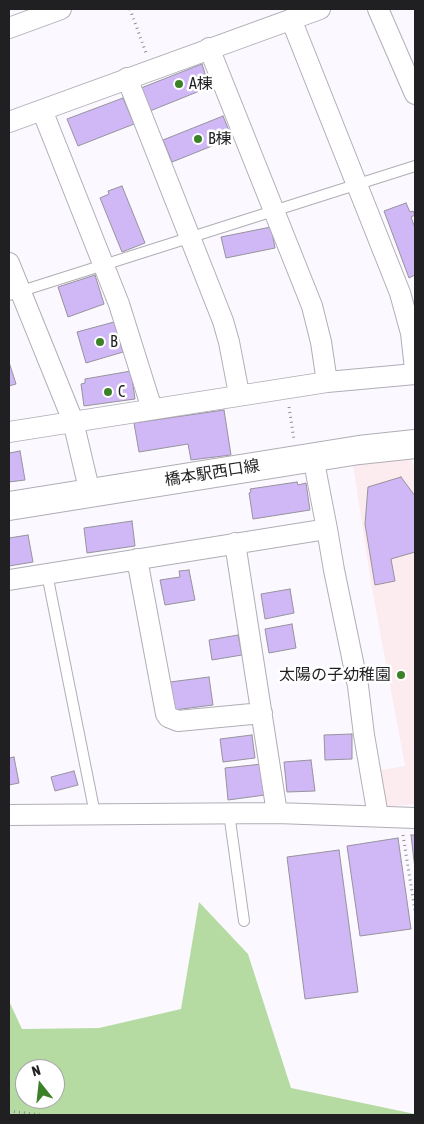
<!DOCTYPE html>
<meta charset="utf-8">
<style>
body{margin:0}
#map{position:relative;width:424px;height:1124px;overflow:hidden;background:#fbf9ff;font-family:"Asap Condensed",sans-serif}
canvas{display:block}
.frame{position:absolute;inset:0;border:10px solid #201f22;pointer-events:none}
.north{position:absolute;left:15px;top:1059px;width:50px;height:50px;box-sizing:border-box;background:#fff;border:1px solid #a6a5a7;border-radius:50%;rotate:344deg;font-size:14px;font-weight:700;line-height:20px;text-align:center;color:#201f22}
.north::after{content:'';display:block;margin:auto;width:18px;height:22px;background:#3b8125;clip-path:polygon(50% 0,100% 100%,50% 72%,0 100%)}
</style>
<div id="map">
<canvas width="424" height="1124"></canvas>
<div class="frame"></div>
<div class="north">N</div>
</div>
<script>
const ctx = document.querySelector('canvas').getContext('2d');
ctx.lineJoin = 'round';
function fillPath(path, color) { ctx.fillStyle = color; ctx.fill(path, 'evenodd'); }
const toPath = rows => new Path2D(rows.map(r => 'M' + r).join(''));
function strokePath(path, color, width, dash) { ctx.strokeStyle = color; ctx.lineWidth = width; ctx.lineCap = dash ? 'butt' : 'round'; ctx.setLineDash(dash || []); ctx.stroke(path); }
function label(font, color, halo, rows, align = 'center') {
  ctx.font = font + ' "Asap Condensed","Noto Sans JP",sans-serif'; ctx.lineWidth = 5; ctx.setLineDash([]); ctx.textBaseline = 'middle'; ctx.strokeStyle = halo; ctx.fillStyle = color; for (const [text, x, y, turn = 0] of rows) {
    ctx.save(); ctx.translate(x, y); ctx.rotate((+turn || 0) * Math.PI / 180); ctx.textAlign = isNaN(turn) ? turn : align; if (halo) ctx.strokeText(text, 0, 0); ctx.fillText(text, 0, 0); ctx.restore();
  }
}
fillPath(toPath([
 [411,458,415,471,415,804,388,807,382,802,375,771,405,766,371,583,353,465]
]), '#fcecef');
fillPath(toPath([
 [199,902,248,954,291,1088,415,1114,415,1115,9,1115,9,1001,22,1029,99,1028,181,1009],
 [25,1069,55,1069,55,1099,25,1099]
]), '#b5dba3');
const building = toPath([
 [202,64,207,80,204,81,207,88,150,111,141,88,202,64],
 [123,98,134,124,78,146,67,119,123,98],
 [223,116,232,138,172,162,163,140,223,116],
 [122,186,145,243,122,252,100,198,109,194,108,191,122,186],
 [406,203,410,212,413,211,415,215,411,217,415,228,415,275,409,278,384,211,406,203],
 [271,227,275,248,226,258,221,237,271,227],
 [95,275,104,304,68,317,58,287,95,275],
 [114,322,123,352,86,363,77,332,114,322],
 [9,362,16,384,9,386,9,362],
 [131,371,135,399,84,406,81,384,85,383,85,379,131,371],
 [224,410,231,455,191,460,188,444,139,452,134,423,224,410],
 [20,451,25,480,9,482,9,453,20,451],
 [401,477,415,496,415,552,391,559,395,581,375,585,365,524,368,487,401,477],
 [297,482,298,485,306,483,310,510,253,519,249,493,251,492,250,489,297,482],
 [132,521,135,546,87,553,84,528,132,521],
 [28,535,33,562,9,566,9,538,28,535],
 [189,570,195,600,165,605,160,580,180,577,179,571,189,570],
 [290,589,294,613,265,619,261,594,290,589],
 [292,624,296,648,269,653,265,629,292,624],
 [238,635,242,655,212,660,209,640,238,635],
 [209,677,213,705,174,710,170,682,209,677],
 [352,734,352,759,325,760,324,735,352,734],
 [252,735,255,758,223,762,220,739,252,735],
 [14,757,19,783,9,785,9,758,14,757],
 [311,760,315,791,287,792,284,762,311,760],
 [262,764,265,795,228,800,225,768,262,764],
 [74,771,78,785,55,791,51,777,74,771],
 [411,835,415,835,415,869,411,835],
 [398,838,411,929,360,936,347,846,398,838],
 [339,850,358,992,305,999,287,857,339,850]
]);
fillPath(building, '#d0b7f6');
strokePath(building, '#96939b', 1);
const lane = toPath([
 [9,295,415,166],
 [47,574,95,814],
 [229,813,244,921]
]);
const street = toPath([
 [378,9,415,94],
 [291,19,400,293,411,333,415,369],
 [9,28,61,9],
 [209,48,312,306,321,342,327,382],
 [127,78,223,321,229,342,239,394],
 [42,110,119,304,152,409],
 [9,122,320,9],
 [9,263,73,421,90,493],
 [9,432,327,382,415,374],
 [313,457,327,529,334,570,358,686,364,735,378,816],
 [235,543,277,813],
 [137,559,166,714,168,717,178,721,262,713],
 [9,580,327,529],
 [9,815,277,813,415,818]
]);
const secondary = toPath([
 [9,506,359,450,415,444]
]);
strokePath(lane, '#b0aeb6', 12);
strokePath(street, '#b0aeb6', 22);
strokePath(secondary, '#b0aeb6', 30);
strokePath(toPath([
 [130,9,146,53],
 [289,407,294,440],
 [403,835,415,911],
 [9,1111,41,1115]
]), '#908e93', 3, [1, 4]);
strokePath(lane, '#fff', 10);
strokePath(street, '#fff', 20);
strokePath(secondary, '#fff', 28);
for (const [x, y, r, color] of [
 [179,84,5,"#3b8125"],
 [198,139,5,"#3b8125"],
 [100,342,5,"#3b8125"],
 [108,392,5,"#3b8125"],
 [401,675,5,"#3b8125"]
]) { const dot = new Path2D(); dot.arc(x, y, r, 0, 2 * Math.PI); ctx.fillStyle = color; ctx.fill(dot); strokePath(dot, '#fff', 2); }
label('16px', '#201f22', '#fff', [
 ["A棟",189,84],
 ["B棟",208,139],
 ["B",110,342],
 ["C",118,392],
 ["太陽の子幼稚園",391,675,"right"]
], 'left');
label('16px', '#201f22', '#fff', [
 ["橋本駅西口線",212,473,-9]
]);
</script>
